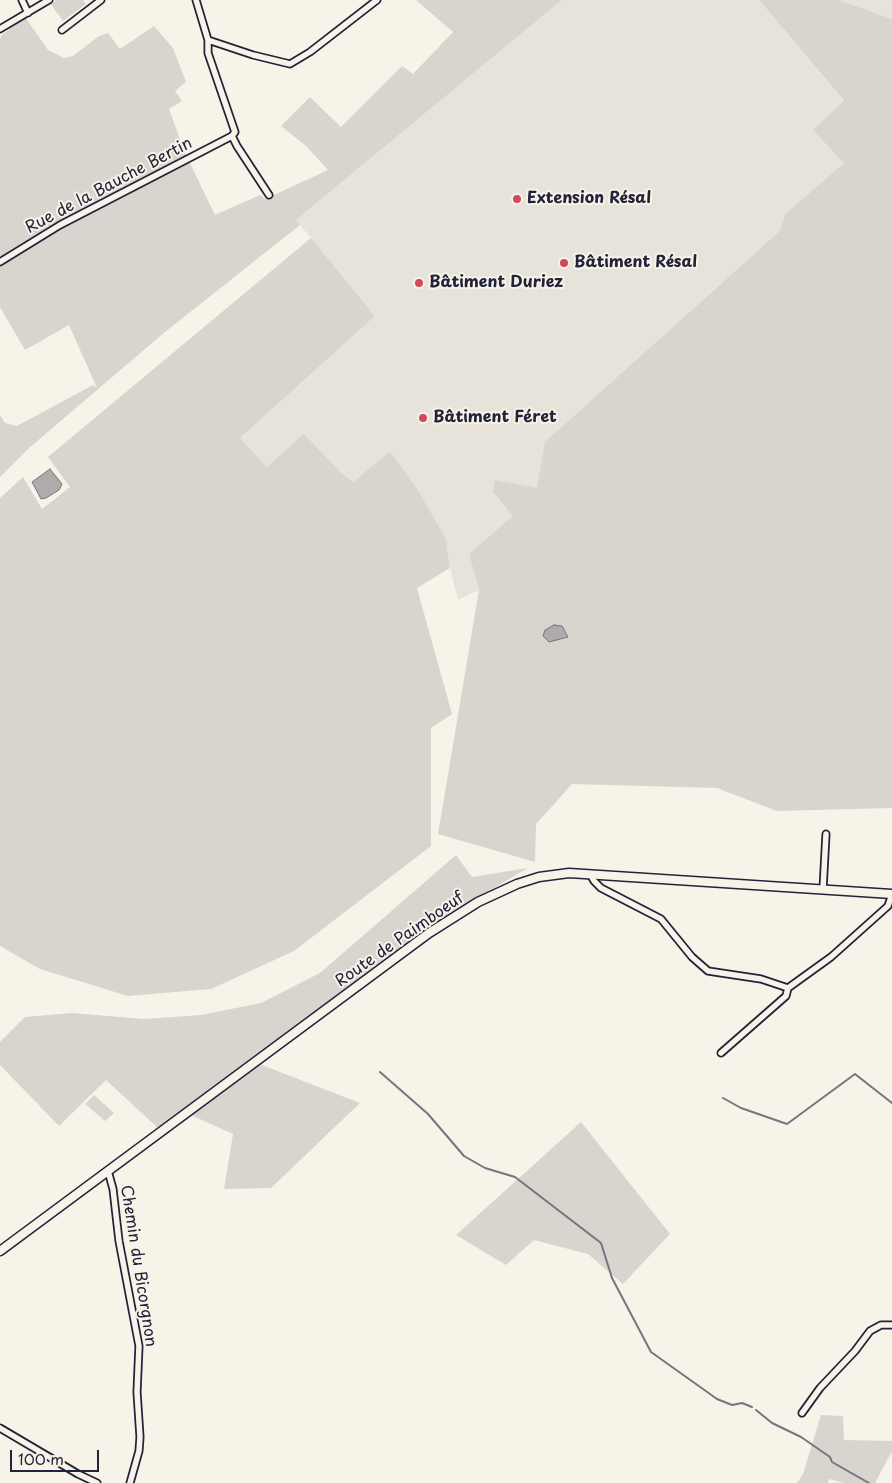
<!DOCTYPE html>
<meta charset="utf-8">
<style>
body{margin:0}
#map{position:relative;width:892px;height:1483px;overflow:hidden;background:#f7f3e8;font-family:"Playpen Sans",sans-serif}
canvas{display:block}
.scale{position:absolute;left:10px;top:1450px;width:89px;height:22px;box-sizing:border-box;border:2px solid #22223b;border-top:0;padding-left:6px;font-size:15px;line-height:18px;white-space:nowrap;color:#22223b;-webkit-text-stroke:4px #f7f3e8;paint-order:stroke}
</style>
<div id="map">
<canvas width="892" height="1483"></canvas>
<div class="scale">100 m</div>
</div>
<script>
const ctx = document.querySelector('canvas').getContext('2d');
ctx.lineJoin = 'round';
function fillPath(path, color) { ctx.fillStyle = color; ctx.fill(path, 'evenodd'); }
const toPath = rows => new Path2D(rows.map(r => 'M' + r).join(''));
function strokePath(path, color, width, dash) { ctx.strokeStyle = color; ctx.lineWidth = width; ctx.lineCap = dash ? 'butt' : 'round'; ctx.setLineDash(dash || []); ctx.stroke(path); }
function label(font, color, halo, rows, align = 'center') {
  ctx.font = font + ' "Playpen Sans",sans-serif'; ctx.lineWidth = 4; ctx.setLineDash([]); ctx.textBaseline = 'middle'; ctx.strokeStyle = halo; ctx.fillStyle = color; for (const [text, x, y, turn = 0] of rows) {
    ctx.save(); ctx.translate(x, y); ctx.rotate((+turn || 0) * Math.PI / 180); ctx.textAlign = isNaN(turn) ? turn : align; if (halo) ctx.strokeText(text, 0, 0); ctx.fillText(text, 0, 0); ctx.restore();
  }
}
fillPath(toPath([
 [562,0,759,0,844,102,844,163,786,213,779,232,537,488,493,493,514,516,469,554,479,590,458,600,450,568,446,539,390,451,353,482,340,472,267,467,240,438,375,316,296,220],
 [839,0,892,0,892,19]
]), '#e7e3db');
fillPath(toPath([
 [56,0,83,0,86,4,63,21,50,3],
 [416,0,562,0,296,220,300,225,165,332,29,448,0,477,0,415,5,423,17,426,93,385,97,388,69,325,25,350,0,307,0,38,3,34,25,17,48,50,64,58,73,56,99,36,108,33,120,49,154,26,173,48,186,82,175,91,182,101,169,109,185,153,215,215,260,195,265,199,328,170,306,146,281,126,310,97,341,127,402,66,413,74,453,32],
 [759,0,839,0,892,19,892,808,777,811,717,788,572,784,536,824,535,862,438,834,479,590,469,554,513,516,493,492,495,480,537,488,545,442,779,232,786,213,844,163,813,130,844,101],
 [311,238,375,316,240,438,267,467,304,434,340,472,353,482,390,451,417,489,446,539,450,568,417,588,452,714,431,728,431,846,294,951,211,989,128,996,40,969,0,946,0,498,23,477,42,509,70,487,48,457],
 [456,855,472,877,528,868,440,919,249,1060,360,1103,271,1188,224,1189,233,1134,182,1111,159,1129,106,1080,59,1126,0,1065,0,1042,25,1017,72,1013,144,1019,201,1015,261,1003,320,973],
 [94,1095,114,1113,105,1121,85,1104],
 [581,1122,670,1234,623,1284,588,1254,534,1240,506,1265,456,1235],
 [821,1415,843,1416,844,1440,892,1441,892,1451,875,1483,844,1483,829,1479,828,1483,797,1483,803,1474]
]), '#d8d5cf');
const water = toPath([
 [50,469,62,484,59,490,46,498,41,499,32,482,50,469],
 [554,625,562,626,568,637,549,642,543,636,545,630,554,625]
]);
fillPath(water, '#aeabad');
strokePath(water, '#76747f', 1);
strokePath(toPath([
 [380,1072,428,1114,464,1156,485,1168,515,1177,601,1243,612,1278,651,1352,717,1399,732,1405,742,1403,752,1407],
 [723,1098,741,1108,787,1124,855,1074,892,1103],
 [756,1410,772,1423,801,1437,830,1457,832,1462,869,1483]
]), '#76747f', 2);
const street = toPath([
 [22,0,28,13],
 [0,29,49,0],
 [62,30,101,0],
 [208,40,253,55,290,64,310,52,377,0],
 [232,136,237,146,269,195],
 [0,262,60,225,232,136,235,132,208,53,208,40,196,0],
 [590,874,594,881,601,888,661,919,692,957,708,971,761,979,788,988],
 [823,889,826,834],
 [721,1053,786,996,788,988,831,957,888,906,892,894],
 [108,1171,113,1189,119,1241,139,1346,137,1392,140,1437,139,1451,130,1483],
 [802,1413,820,1388,855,1351,870,1331,881,1325,892,1325],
 [0,1428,78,1474,97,1483]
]);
const secondary = toPath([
 [0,1251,429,933,478,902,517,884,539,877,569,873,892,894]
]);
strokePath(street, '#22223b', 9);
strokePath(secondary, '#22223b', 11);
strokePath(street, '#f7f3e8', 5.5);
strokePath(secondary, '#f7f3e8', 8);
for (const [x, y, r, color] of [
 [517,199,5,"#d1495b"],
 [564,263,5,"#d1495b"],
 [419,283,5,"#d1495b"],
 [423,418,5,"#d1495b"]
]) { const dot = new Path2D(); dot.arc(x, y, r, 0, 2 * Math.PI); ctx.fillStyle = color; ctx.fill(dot); strokePath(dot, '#f7f3e8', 2); }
label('16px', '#22223b', '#f7f3e8', [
 ["Rue de la Bauche Bertin",109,186,-28],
 ["Route de Paimboeuf",400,940,-35],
 ["Chemin du Bicorgnon",138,1266,81]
]);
label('bold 16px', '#22223b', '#f7f3e8', [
 ["Extension Résal",527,199],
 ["Bâtiment Résal",574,263],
 ["Bâtiment Duriez",429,283],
 ["Bâtiment Féret",433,418]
], 'left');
</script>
